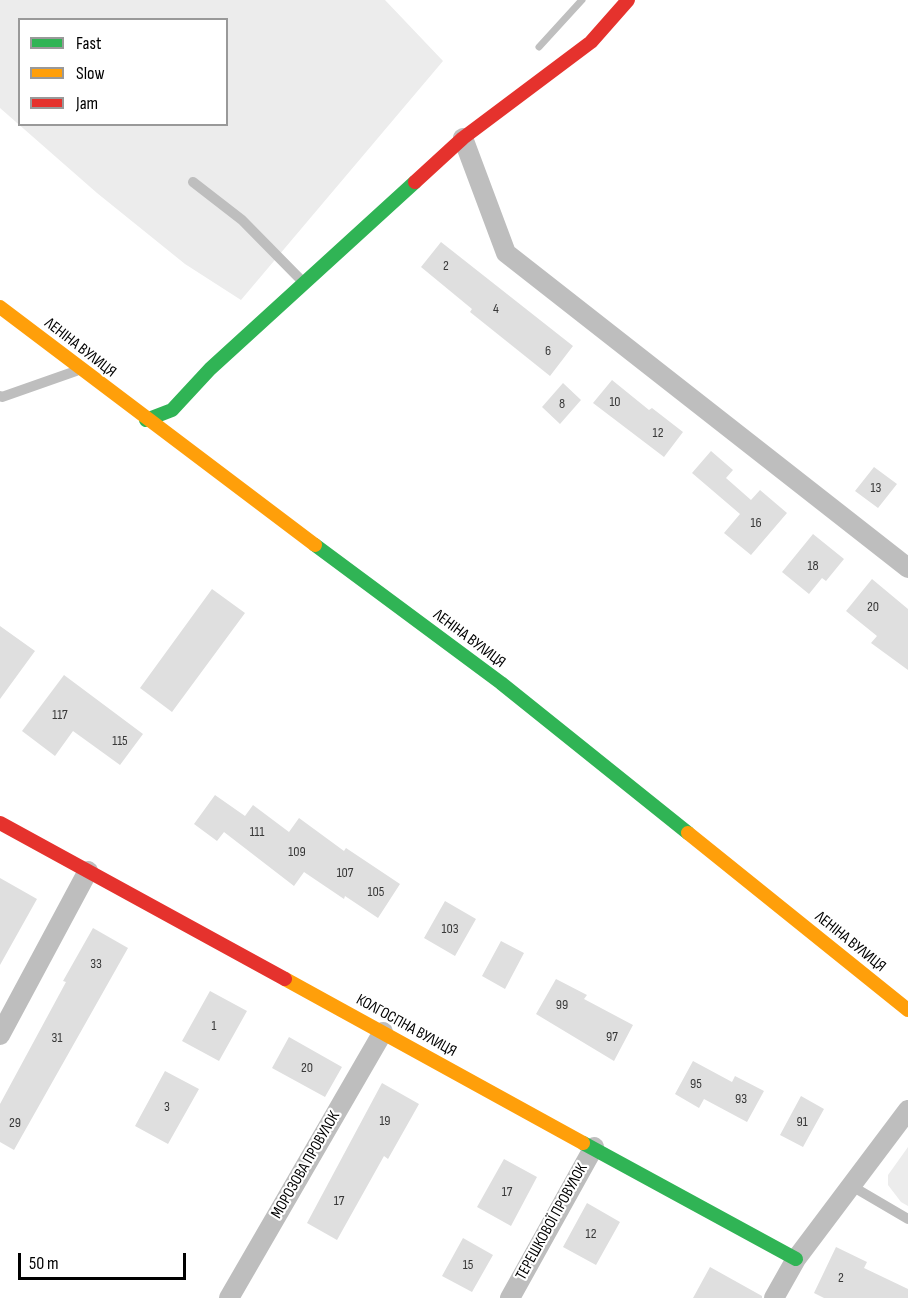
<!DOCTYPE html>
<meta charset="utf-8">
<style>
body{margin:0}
#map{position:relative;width:908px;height:1298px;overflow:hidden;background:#fff;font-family:"Sofia Sans Condensed",sans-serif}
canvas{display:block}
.legend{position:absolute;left:18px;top:18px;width:210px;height:108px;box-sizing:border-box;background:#fff;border:2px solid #999;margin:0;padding:8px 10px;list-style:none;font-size:18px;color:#000}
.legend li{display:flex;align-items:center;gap:12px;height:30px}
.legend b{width:30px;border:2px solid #999}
.scale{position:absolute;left:18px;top:1253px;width:168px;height:27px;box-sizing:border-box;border:3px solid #000;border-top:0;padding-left:8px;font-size:18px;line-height:21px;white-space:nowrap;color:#000;-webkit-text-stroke:4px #fff;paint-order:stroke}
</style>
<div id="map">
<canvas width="908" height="1298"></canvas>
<ul class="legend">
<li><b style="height:8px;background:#30b455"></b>Fast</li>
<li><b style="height:8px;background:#ff9f0a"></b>Slow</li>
<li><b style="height:8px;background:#e5322d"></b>Jam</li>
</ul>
<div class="scale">50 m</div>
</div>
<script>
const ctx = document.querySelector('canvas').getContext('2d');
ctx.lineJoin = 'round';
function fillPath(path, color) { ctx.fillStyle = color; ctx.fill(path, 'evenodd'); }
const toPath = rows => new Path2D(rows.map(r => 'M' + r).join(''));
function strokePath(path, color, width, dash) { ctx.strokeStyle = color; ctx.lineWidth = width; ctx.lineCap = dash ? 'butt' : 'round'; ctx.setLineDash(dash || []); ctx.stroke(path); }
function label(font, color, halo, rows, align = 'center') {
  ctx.font = font + ' "Sofia Sans Condensed",sans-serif'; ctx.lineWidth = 4.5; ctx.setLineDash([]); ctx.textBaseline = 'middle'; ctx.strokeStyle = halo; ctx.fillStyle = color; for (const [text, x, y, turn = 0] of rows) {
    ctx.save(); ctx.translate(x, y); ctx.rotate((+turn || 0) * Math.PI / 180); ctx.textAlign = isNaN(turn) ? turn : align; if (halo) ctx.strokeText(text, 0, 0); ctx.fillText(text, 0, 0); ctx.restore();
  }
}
fillPath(toPath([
 [0,0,385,0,443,61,241,300,185,264,97,193,0,108],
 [20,20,226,20,226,124,20,124],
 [908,1147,908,1206,901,1202,888,1185,888,1175]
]), '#ececec');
strokePath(toPath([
 [539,47,582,0]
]), '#bfbfbf', 7);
fillPath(toPath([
 [441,242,573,346,550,376,470,312,472,309,421,267],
 [612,380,649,410,652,408,683,432,664,457,593,403],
 [563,383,581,400,560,424,542,407],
 [711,451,733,470,726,478,751,500,760,490,787,513,751,555,724,533,740,514,692,473],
 [874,467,897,484,878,508,855,491],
 [813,534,844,559,826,581,822,578,809,594,782,572],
 [872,579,908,609,908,670,871,643,877,636,846,611],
 [212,589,245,613,172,712,140,688],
 [0,626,35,651,0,699],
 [64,675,143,734,120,765,73,731,55,756,22,731],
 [215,795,245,816,253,805,289,832,299,818,344,851,346,848,400,884,378,918,345,896,344,899,304,872,294,886,224,832,217,841,194,824],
 [0,878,37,899,0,965],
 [445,901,476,919,455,956,424,938],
 [93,928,128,948,14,1150,0,1142,0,1104,66,982,63,981],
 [501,941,524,953,505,989,482,976],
 [556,979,587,995,584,999,633,1025,614,1061,536,1014],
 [210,991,247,1011,219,1061,182,1041],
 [289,1037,342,1067,325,1097,272,1068],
 [693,1061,732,1082,735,1076,764,1091,747,1122,704,1099,699,1108,675,1094],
 [165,1071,199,1089,168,1144,135,1126],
 [382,1083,419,1104,388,1159,384,1156,337,1240,307,1223],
 [801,1096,824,1109,803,1147,780,1135],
 [504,1159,537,1177,511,1226,477,1207],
 [587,1203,620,1222,596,1265,563,1247],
 [463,1238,493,1255,472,1292,442,1276],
 [836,1247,867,1262,864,1268,908,1289,908,1298,824,1298,814,1293],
 [710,1267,762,1296,762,1298,693,1298]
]), '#dfdfdf');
strokePath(toPath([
 [193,182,242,220,304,283],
 [0,396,2,397,76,371],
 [850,1185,908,1219]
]), '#bebebe', 10);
strokePath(toPath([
 [463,138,506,253,908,568],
 [0,1035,88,871],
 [229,1298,383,1032],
 [510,1298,594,1147],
 [774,1298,796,1259,908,1110]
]), '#bebebe', 20);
strokePath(toPath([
 [146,420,172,410,210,369,415,182],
 [315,545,501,683,688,833],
 [583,1143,796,1259]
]), '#30b455', 14);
strokePath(toPath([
 [0,307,315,545],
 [688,833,908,1010],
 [285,979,583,1143]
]), '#ff9f0a', 14);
strokePath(toPath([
 [415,182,463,138,591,42,628,0],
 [0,823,285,979]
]), '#e5322d', 14);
label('14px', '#383838', null, [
 ["2",446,266],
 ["4",496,309],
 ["6",548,351],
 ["10",615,402],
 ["8",562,404],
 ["12",658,433],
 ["13",876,488],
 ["16",756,523],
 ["18",813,566],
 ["20",873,607],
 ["117",60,715],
 ["115",120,741],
 ["111",257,832],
 ["109",297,852],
 ["107",345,873],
 ["105",376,892],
 ["103",450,929],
 ["33",96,964],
 ["99",562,1005],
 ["1",214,1026],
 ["97",612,1037],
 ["31",57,1038],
 ["20",307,1068],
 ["95",696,1084],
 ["93",741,1099],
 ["3",167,1107],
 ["19",385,1121],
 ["91",802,1122],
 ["29",15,1123],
 ["17",507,1192],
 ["17",339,1201],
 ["12",591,1234],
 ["15",468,1265],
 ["2",841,1278]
]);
label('16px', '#000', '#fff', [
 ["ЛЕНІНА ВУЛИЦЯ",80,348,38],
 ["ЛЕНІНА ВУЛИЦЯ",469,639,37],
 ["ЛЕНІНА ВУЛИЦЯ",850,942,39],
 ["КОЛГОСПНА ВУЛИЦЯ",406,1026,29],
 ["МОРОЗОВА ПРОВУЛОК",306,1165,-60],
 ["ТЕРЕШКОВОЇ ПРОВУЛОК",552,1222,-61]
]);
</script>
